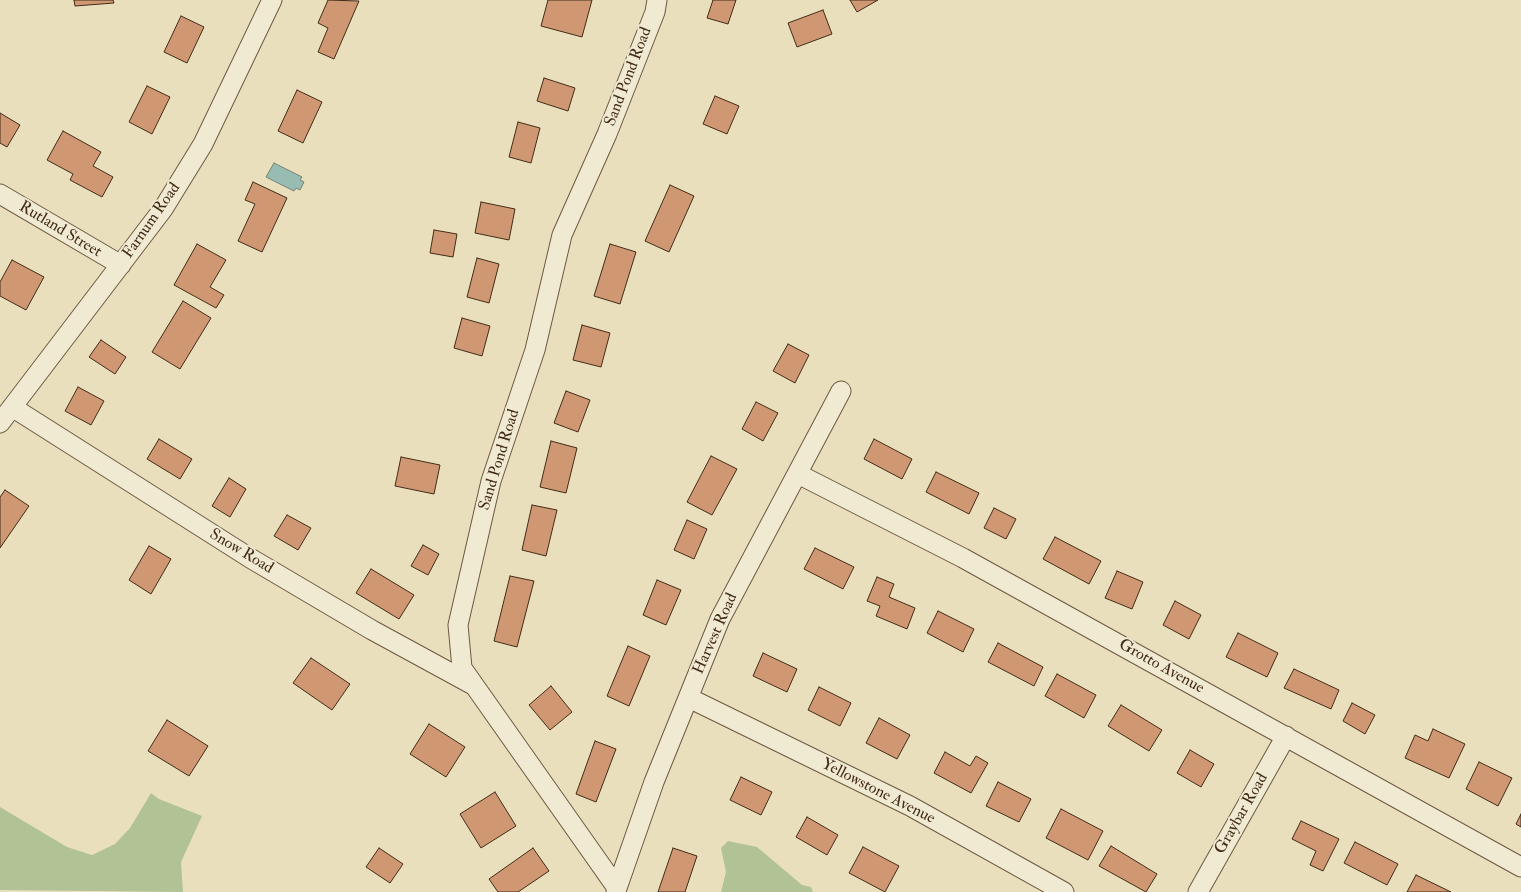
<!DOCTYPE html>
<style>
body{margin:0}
canvas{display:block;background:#eadfbc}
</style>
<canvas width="1521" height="892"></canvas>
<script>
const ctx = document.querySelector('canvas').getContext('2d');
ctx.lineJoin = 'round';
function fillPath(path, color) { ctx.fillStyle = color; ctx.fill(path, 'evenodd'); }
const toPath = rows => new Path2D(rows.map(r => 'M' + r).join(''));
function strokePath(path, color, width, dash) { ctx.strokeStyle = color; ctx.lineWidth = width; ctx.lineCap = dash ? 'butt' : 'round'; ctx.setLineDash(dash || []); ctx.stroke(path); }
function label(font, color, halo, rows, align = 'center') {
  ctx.font = font + ' "IM FELL Double Pica",serif'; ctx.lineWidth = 4; ctx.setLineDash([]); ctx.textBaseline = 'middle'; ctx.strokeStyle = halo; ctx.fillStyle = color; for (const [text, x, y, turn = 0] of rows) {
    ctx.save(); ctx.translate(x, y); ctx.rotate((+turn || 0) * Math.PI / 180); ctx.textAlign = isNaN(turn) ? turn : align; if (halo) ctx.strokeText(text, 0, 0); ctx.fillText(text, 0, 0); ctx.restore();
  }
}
fillPath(toPath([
 [151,793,159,799,202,816,181,862,183,892,0,890,0,807,67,847,92,855,115,844,130,828],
 [728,841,757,847,802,885,811,887,813,892,721,892,726,872,721,848]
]), '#b1c395');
const water = toPath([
 [274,163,302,177,300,180,304,182,300,190,296,188,294,191,266,177,274,163]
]);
fillPath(water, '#98bcb2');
strokePath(water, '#768274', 1);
const building = toPath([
 [74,0,113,0,114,3,75,6,74,0],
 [328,0,359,1,334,59,318,52,328,28,318,23,328,0],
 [548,0,592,0,582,37,541,26,548,0],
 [713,0,736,0,728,24,707,18,713,0],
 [850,0,878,0,857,12,850,0],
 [823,10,832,34,797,47,788,23,823,10],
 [181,16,204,27,187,63,164,52,181,16],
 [544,78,575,88,568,111,537,101,544,78],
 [147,86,170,97,152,134,129,122,147,86],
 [297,90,322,102,303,143,278,131,297,90],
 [715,96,739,106,727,134,703,124,715,96],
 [0,113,20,125,7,147,0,143,0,113],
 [518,122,540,128,531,163,509,157,518,122],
 [63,131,101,152,93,166,113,177,102,197,70,180,73,174,47,160,63,131],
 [253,182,287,198,262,252,238,241,255,204,245,200,253,182],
 [670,185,694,196,669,252,645,241,670,185],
 [481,202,515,209,509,240,475,233,481,202],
 [434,230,457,234,453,257,430,253,434,230],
 [197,244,226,260,210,287,224,295,216,308,174,285,197,244],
 [610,244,636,252,620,304,594,296,610,244],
 [477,258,499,264,489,303,467,297,477,258],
 [12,260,44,277,26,310,0,296,0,282,12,260],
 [183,301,211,318,180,369,152,352,183,301],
 [462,318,490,326,482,356,454,348,462,318],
 [582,325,610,333,601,367,573,360,582,325],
 [101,340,126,357,115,374,89,357,101,340],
 [788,344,809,355,795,383,773,371,788,344],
 [78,387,104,401,91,425,65,411,78,387],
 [566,391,590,400,578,432,554,423,566,391],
 [756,402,778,413,763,441,742,429,756,402],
 [159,439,192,459,180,479,147,459,159,439],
 [874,439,912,459,902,479,864,459,874,439],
 [551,441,577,448,566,493,540,487,551,441],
 [711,456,737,469,712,515,687,502,711,456],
 [401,457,440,465,434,494,395,486,401,457],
 [936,472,979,493,969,514,926,492,936,472],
 [229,478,246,489,230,517,212,506,229,478],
 [5,490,29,506,0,548,0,497,5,490],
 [532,505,557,510,546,556,522,550,532,505],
 [994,508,1016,519,1006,539,984,528,994,508],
 [287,515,311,528,298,550,274,536,287,515],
 [687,520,707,529,694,559,674,550,687,520],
 [1055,537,1101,561,1089,584,1043,559,1055,537],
 [423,545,439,554,428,575,411,566,423,545],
 [149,546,171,559,151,594,129,580,149,546],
 [815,548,854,567,843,589,804,569,815,548],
 [371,569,414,595,399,619,356,593,371,569],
 [1117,571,1143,582,1132,609,1105,598,1117,571],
 [510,576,534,581,517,647,494,641,510,576],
 [877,577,894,584,889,597,915,608,907,629,876,616,880,606,867,601,877,577],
 [657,580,681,590,666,625,643,615,657,580],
 [1175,601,1201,615,1189,639,1163,625,1175,601],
 [938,611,974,629,963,652,927,633,938,611],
 [1238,633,1278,653,1267,677,1226,657,1238,633],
 [998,643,1043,667,1034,686,988,662,998,643],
 [628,646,650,656,629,706,607,696,628,646],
 [763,653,797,669,787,692,753,676,763,653],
 [311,658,350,684,332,710,293,683,311,658],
 [1294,669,1339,690,1331,709,1284,688,1294,669],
 [1057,674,1096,695,1084,718,1045,696,1057,674],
 [551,686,572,712,550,730,529,705,551,686],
 [819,687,851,703,840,726,808,710,819,687],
 [1352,703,1375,715,1365,734,1343,721,1352,703],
 [1121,705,1162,730,1149,751,1108,726,1121,705],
 [879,718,910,735,897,759,866,743,879,718],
 [167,720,208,746,189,776,148,751,167,720],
 [429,724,465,747,446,777,410,754,429,724],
 [1433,729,1465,744,1449,778,1405,758,1415,735,1428,741,1433,729],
 [595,741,616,749,596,802,576,794,595,741],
 [1190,750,1214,764,1201,787,1177,773,1190,750],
 [945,752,970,766,976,756,988,763,971,793,934,773,945,752],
 [1479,762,1512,778,1498,806,1466,789,1479,762],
 [741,777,772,792,761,815,730,800,741,777],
 [998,782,1031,799,1019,822,986,806,998,782],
 [495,792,516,826,481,848,460,814,495,792],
 [1061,809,1103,831,1088,860,1046,838,1061,809],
 [1521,814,1521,827,1516,824,1521,814],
 [807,817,838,835,827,855,796,837,807,817],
 [1301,821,1339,839,1323,871,1310,865,1316,851,1292,839,1301,821],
 [1355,842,1398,864,1387,885,1344,863,1355,842],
 [1111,846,1157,874,1146,892,1099,866,1111,846],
 [863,847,899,866,885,892,849,873,863,847],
 [379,848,403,864,390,883,366,867,379,848],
 [533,848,549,871,518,892,498,892,489,879,533,848],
 [673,848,697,856,685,892,658,892,673,848],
 [1416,875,1451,892,1407,892,1416,875]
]);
fillPath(building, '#cf9873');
strokePath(building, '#422c18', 1);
const minor = toPath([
 [0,194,121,265],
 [12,407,250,558,372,630,473,685],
 [0,423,163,209,203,144,272,0],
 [798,474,963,558,1521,867],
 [689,698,910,806,1064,892],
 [617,888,654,782,720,619,841,391],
 [616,892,617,888,462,668,458,625,491,481,535,350,562,235,607,134,655,12,657,0],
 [1198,892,1286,736]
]);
strokePath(minor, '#6c5941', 21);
strokePath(minor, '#f1ead3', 19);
label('16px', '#422c18', '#f1ead3', [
 ["Sand Pond Road",629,77,-69],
 ["Farnum Road",152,221,-55],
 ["Rutland Street",60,230,31],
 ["Sand Pond Road",500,460,-73],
 ["Snow Road",241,552,31],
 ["Harvest Road",716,634,-66],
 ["Grotto Avenue",1161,667,29],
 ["Yellowstone Avenue",878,792,27],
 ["Graybar Road",1242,814,-60]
]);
</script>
